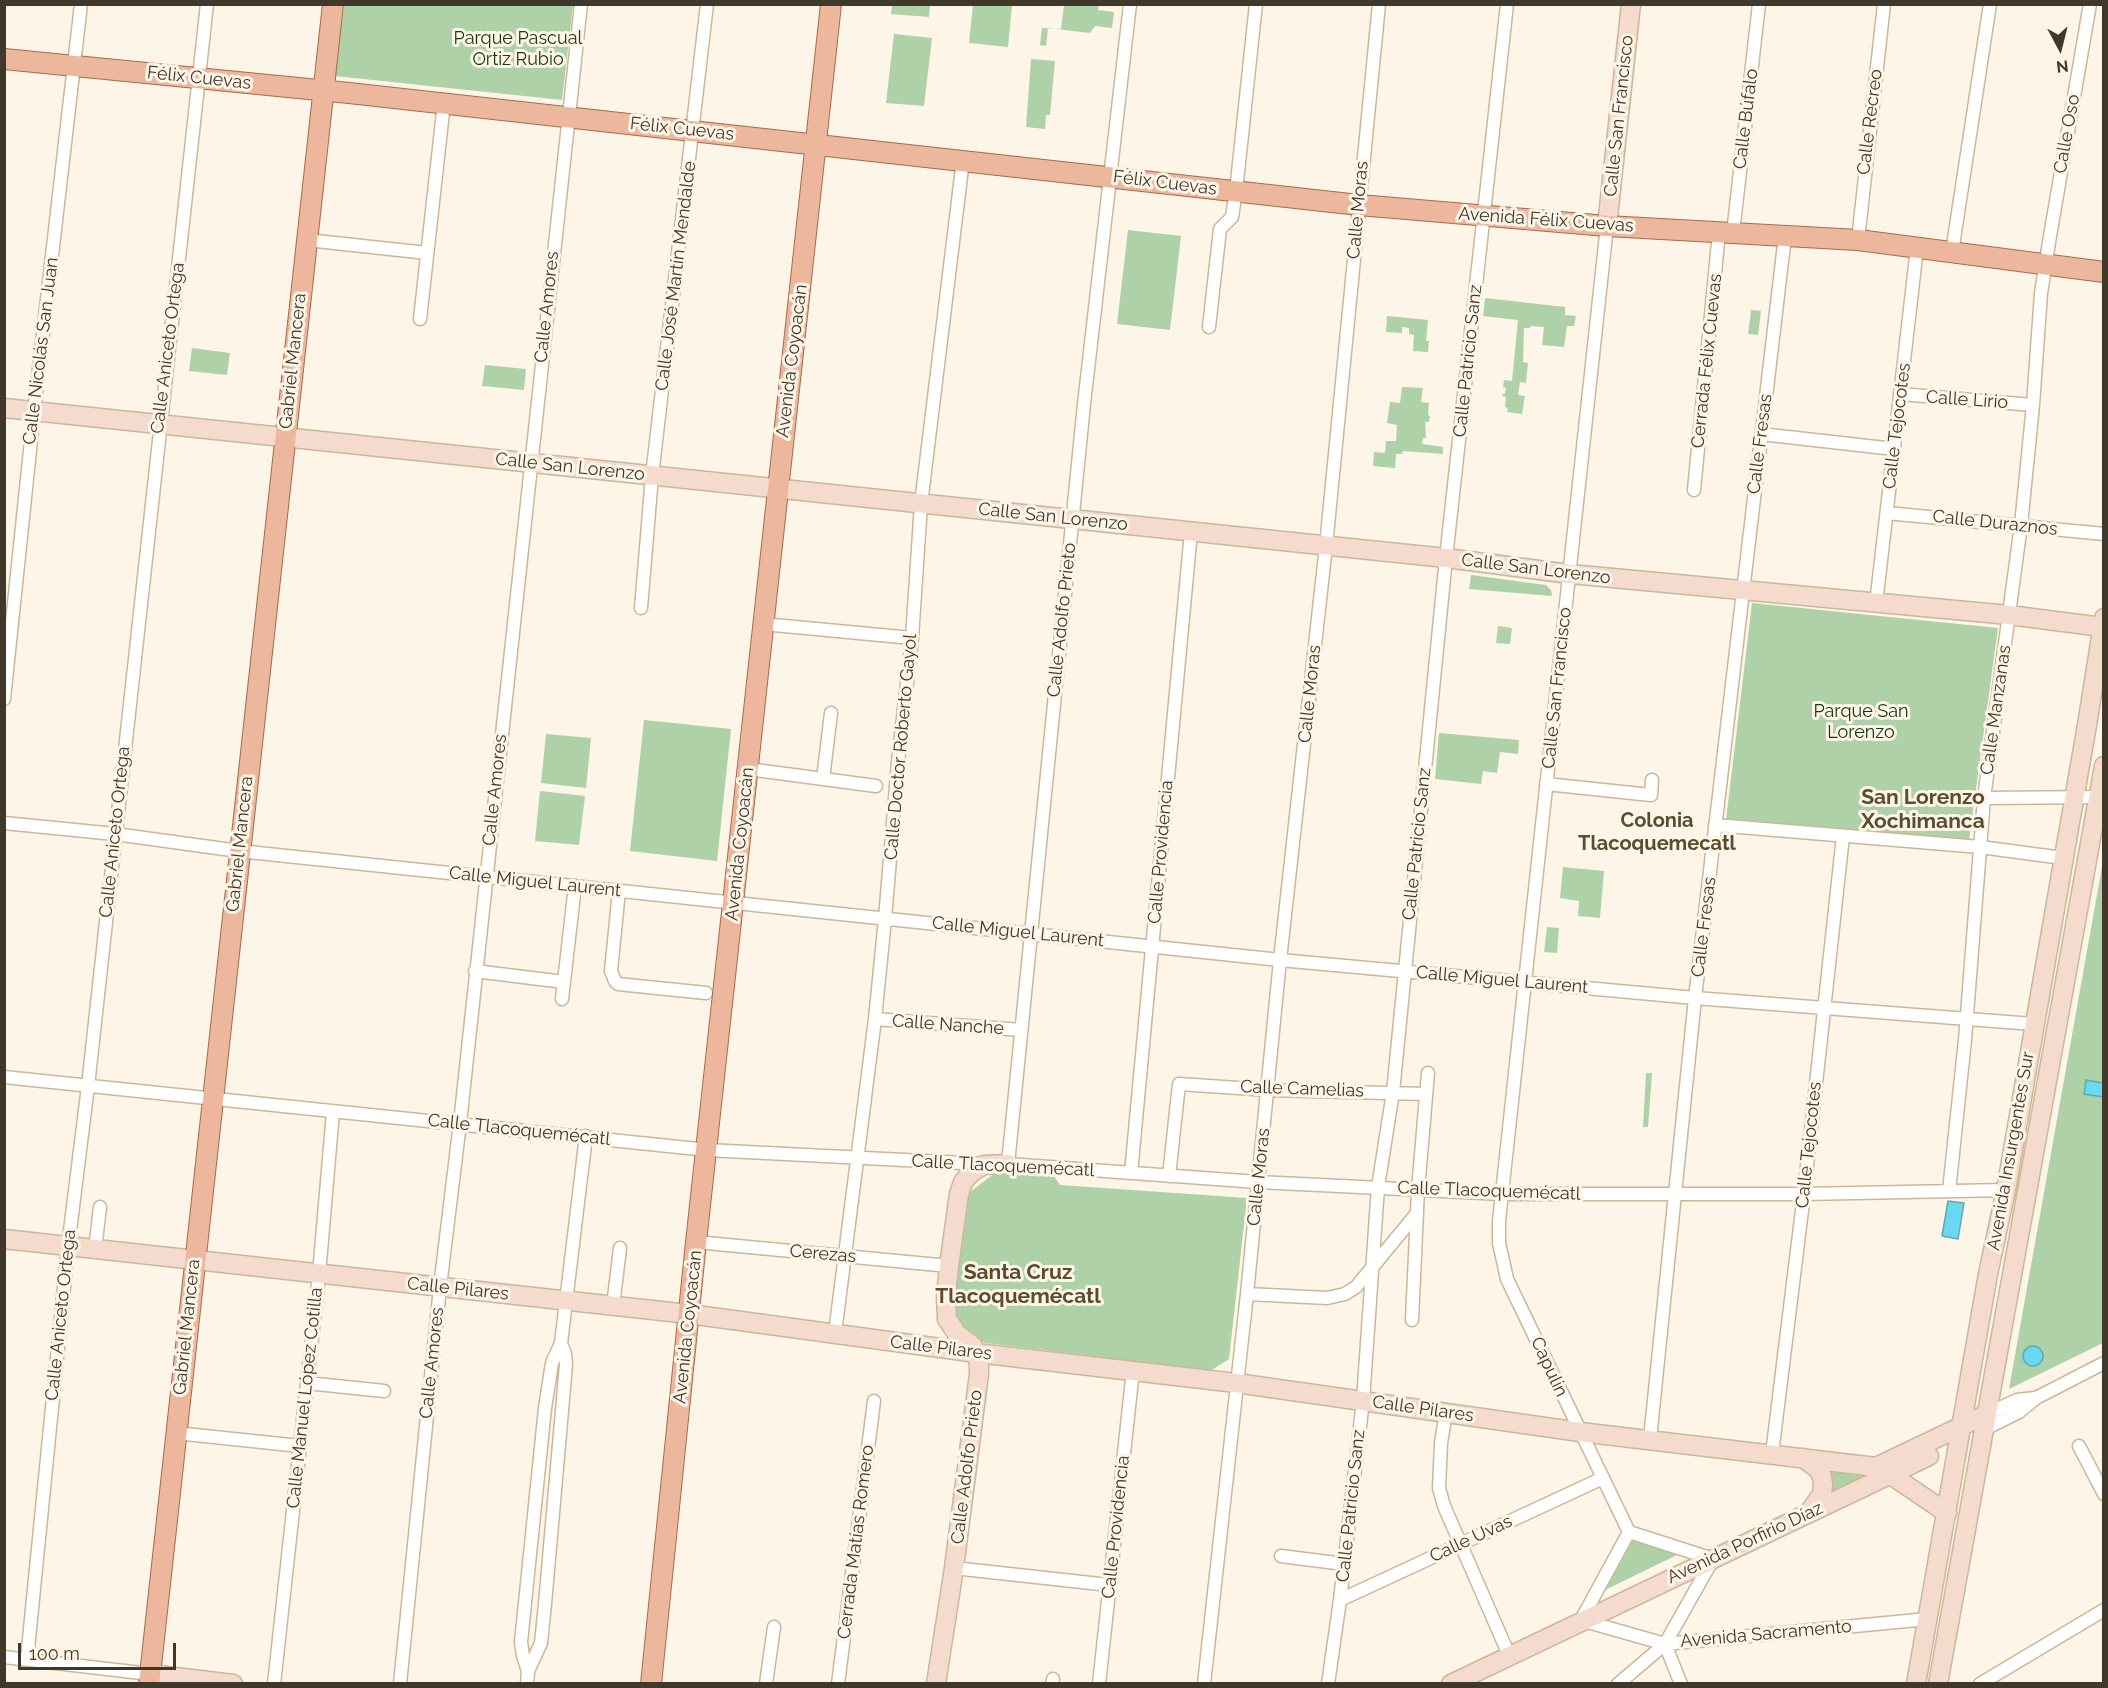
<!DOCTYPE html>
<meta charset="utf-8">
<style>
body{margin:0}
#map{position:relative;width:2108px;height:1688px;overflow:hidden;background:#fdf5e8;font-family:Raleway,sans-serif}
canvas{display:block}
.frame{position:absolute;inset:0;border:6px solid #40382b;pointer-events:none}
.north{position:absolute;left:2030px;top:18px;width:60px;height:60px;-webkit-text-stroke:4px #fdf5e8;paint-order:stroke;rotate:173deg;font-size:16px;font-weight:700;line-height:24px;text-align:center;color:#40382b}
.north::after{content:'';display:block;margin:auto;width:21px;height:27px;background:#40382b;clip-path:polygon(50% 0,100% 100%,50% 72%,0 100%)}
.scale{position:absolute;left:18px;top:1643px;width:158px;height:27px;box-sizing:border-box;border:3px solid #40382b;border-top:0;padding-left:8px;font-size:18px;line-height:21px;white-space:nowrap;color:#40382b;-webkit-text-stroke:4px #fdf5e8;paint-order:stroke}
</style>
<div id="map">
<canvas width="2108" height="1688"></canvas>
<div class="frame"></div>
<div class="north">N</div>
<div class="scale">100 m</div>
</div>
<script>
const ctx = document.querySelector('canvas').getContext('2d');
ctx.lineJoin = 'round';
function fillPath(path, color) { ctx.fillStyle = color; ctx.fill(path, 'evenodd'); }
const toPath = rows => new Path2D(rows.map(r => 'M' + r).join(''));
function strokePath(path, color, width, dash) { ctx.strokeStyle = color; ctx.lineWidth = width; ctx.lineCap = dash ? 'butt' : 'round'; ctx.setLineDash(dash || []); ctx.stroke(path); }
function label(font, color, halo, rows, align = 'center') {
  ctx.font = font + ' Raleway,sans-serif'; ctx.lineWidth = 6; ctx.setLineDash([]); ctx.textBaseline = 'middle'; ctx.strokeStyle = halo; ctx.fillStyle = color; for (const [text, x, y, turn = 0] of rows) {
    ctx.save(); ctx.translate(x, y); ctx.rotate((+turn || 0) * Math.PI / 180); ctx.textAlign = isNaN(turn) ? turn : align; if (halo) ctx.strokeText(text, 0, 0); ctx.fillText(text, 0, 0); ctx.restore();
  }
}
fillPath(toPath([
 [344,5,573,5,562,100,335,76],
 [892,5,930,5,929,17,891,14],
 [973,5,1012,5,1008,47,969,43],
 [1064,5,1099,5,1098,10,1114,12,1112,28,1095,26,1090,33,1048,28,1046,46,1040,45,1042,28,1061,29],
 [894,34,932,38,924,106,886,103],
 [1031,59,1055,61,1050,115,1046,115,1045,129,1026,127],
 [1128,230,1181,236,1170,330,1117,324],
 [1485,298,1565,307,1565,315,1576,316,1574,326,1567,326,1564,347,1542,345,1544,327,1531,326,1530,328,1524,328,1523,362,1528,363,1526,383,1520,382,1518,395,1525,396,1522,414,1507,412,1508,408,1505,407,1506,397,1502,396,1503,394,1505,393,1506,388,1503,387,1504,380,1512,381,1518,320,1483,316],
 [1751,310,1761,311,1758,335,1748,334],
 [1387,316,1428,320,1426,341,1429,341,1428,352,1413,351,1414,335,1409,334,1409,328,1402,327,1402,333,1386,332],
 [192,348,230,353,227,375,189,371],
 [485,365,526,369,524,390,482,386],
 [1402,387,1423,388,1421,402,1429,403,1428,415,1430,416,1429,422,1425,422,1426,438,1423,438,1422,444,1443,447,1443,454,1403,451,1402,454,1396,454,1395,468,1373,466,1374,452,1385,453,1386,441,1396,441,1397,425,1387,423,1390,402,1400,403],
 [1471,575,1546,585,1551,590,1552,596,1469,589],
 [1752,603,1998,628,1969,840,1726,820],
 [1498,626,1512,628,1510,644,1496,643],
 [644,720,731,729,717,861,630,851],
 [1439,733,1519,740,1518,754,1500,752,1497,773,1483,771,1481,784,1435,779],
 [546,734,591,738,586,788,541,783],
 [540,791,585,796,579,845,535,841],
 [2103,861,2103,1343,2009,1389],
 [1563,867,1604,871,1600,918,1578,916,1579,901,1560,898],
 [1547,927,1559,928,1557,953,1544,952],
 [1646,1073,1652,1073,1648,1127,1643,1127],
 [1000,1169,1054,1176,1060,1185,1247,1198,1229,1359,1212,1370,1197,1369,986,1343,955,1329,956,1275,966,1195],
 [1823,1467,1876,1473,1828,1495],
 [1633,1540,1679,1554,1605,1590]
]), '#afd1a7');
const water = toPath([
 [2086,1080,2103,1083,2103,1097,2084,1094,2086,1080],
 [1948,1201,1964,1203,1958,1239,1942,1236,1948,1201],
 '2023 1356a10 10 0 1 1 20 0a10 10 0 1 1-20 0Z'
]);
fillPath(water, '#6ad9ef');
strokePath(water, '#5da9b4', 1.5);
const street = toPath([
 [1130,4,1084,404,1008,1164,1258,1182,1503,1194,1804,1194,2006,1190],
 [1607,226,1499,1221,1499,1243,1507,1279,1629,1532,1713,1559,1665,1644],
 [1733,233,1759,4],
 [307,240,427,253],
 [1858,240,1884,4],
 [1952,252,1990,4],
 [420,319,444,103],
 [1209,327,1220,229,1232,217,1236,191,1256,4],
 [1900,394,2033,405],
 [1761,434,1894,449],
 [1694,490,1719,232],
 [1887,513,2104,534],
 [1876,604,1917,248],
 [641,608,652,476,707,4],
 [763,624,912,638],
 [4,699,34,412,81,4],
 [748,769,876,786],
 [823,779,831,713],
 [1546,784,1651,795,1652,780],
 [1984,798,2104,797],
 [4,823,115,834,239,851,1280,960,1695,998,2033,1024],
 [1715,825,1980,847,2063,858],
 [619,891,611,971,615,981,618,984,706,993],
 [475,971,564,982],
 [562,999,575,886],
 [875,1019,1021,1030],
 [4,1077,707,1150,983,1164],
 [1131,1173,1191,532],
 [1169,1176,1179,1084,1268,1090,1426,1094],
 [1949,1191,1965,1040,1984,798,2021,525,2033,405,2041,293,2050,236,2090,4],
 [696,1242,949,1266],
 [95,1250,100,1207],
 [1247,1294,1327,1298,1345,1294,1356,1287,1417,1213],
 [613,1306,620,1248],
 [1412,1320,1418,1190,1428,1073],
 [835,1333,875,1019,885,919,898,762,912,638,921,504,963,160],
 [307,1383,384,1391],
 [1446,1412,1441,1443,1439,1488,1444,1506,1509,1655],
 [1985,1415,2017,1400,2035,1398],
 [1983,1430,2019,1412,2036,1398,2104,1363],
 [176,1433,300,1446],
 [1650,1439,1695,998,1785,236],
 [2079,1446,2104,1494],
 [1772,1454,1804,1194,1843,836],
 [1629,1532,1581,1620,1665,1644],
 [1281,1556,1344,1564],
 [954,1568,1109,1585],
 [1340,1600,1603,1478],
 [1665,1644,1681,1684],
 [4,1657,150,1674],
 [27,1659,68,1247,88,1086,207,4],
 [528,1671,523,1656,521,1642,545,1408,552,1363,561,1343,586,1136],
 [274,1684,319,1274,333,1112],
 [400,1684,440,1287,460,1123,581,4],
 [527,1684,528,1671,541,1643,545,1604,566,1365,565,1354,561,1343],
 [766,1684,774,1627],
 [838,1684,874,1401],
 [1052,1684,1053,1679],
 [1099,1684,1133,1370],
 [1204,1684,1247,1294,1280,960,1326,546,1379,4],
 [1328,1684,1340,1600,1363,1400,1378,1187,1393,1092,1446,558,1507,4],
 [1618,1684,1665,1644,1928,1619],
 [1980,1684,2104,1610]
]);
const secondary = toPath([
 [1607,226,1631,4],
 [4,408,1446,558,1570,574,2009,615,2102,627],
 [4,1239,689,1314,977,1353,1236,1383,1580,1432,1876,1467,1985,1415],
 [1803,1458,1818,1469,1822,1477,1823,1485,1822,1494,1810,1511],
 [1891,1475,1947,1513],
 [150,1674,233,1684],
 [936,1684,954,1568,979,1374,979,1363,973,1346,957,1334,947,1319,946,1297,949,1266,959,1194,963,1182,972,1172,984,1165,1008,1164],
 [1451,1684,1929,1456],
 [1916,1684,1988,1274,2006,1190,2087,725,2104,618],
 [1938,1684,2104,766]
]);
const primary = toPath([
 [4,59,349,93,1359,205,1607,226,1858,240,2104,272],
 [149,1684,333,4],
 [651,1684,696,1242,831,4]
]);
strokePath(street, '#cab897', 15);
strokePath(secondary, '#cab897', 21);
strokePath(primary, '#a76b4a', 22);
strokePath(street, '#fff', 12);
strokePath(secondary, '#f5dbce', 18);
strokePath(primary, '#ecb79d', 20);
label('18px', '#15380c', '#fdf5e8', [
 ["Parque Pascual",518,39],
 ["Ortiz Rubio",518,60],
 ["Parque San",1861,712],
 ["Lorenzo",1861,733]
]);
label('18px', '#40382b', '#fdf5e8', [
 ["Félix Cuevas",199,78,6],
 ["Calle San Francisco",1619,116,-84],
 ["Calle Búfalo",1746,119,-83],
 ["Calle Recreo",1870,122,-83],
 ["Félix Cuevas",682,129,6],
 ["Calle Oso",2067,134,-80],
 ["Félix Cuevas",1165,183,7],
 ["Calle Moras",1358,210,-85],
 ["Avenida Félix Cuevas",1546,220,4],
 ["Calle José Martín Mendalde",676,276,-83],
 ["Calle Amores",547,307,-84],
 ["Calle Aniceto Ortega",168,348,-83],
 ["Calle Nicolás San Juan",41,351,-83],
 ["Gabriel Mancera",293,361,-84],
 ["Avenida Coyoacán",792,361,-83],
 ["Calle Patricio Sanz",1468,361,-84],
 ["Cerrada Félix Cuevas",1707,361,-84],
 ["Calle Lirio",1967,400,4],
 ["Calle Tejocotes",1897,426,-83],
 ["Calle Fresas",1760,444,-83],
 ["Calle San Lorenzo",570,467,6],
 ["Calle San Lorenzo",1053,517,6],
 ["Calle Duraznos",1995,523,6],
 ["Calle San Lorenzo",1536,569,7],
 ["Calle Adolfo Prieto",1062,620,-84],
 ["Calle San Francisco",1557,688,-84],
 ["Calle Moras",1310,694,-84],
 ["Calle Manzanas",1996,710,-82],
 ["Calle Doctor Roberto Gayol",901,747,-85],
 ["Calle Amores",495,790,-84],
 ["Calle Aniceto Ortega",115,832,-84],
 ["Gabriel Mancera",240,844,-84],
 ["Avenida Coyoacán",740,844,-84],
 ["Calle Patricio Sanz",1417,844,-84],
 ["Calle Providencia",1161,852,-85],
 ["Calle Miguel Laurent",535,882,6],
 ["Calle Fresas",1704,927,-83],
 ["Calle Miguel Laurent",1018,932,6],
 ["Calle Miguel Laurent",1502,980,5],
 ["Calle Nanche",948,1025,4],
 ["Calle Camelias",1302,1089,2],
 ["Calle Tlacoquemécatl",519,1130,6],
 ["Calle Tejocotes",1809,1145,-84],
 ["Avenida Insurgentes Sur",2011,1151,-80],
 ["Calle Tlacoquemécatl",1003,1166,3],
 ["Calle Moras",1259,1177,-84],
 ["Calle Tlacoquemécatl",1489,1191,2],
 ["Cerezas",823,1254,5],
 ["Calle Pilares",458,1289,6],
 ["Calle Aniceto Ortega",61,1315,-84],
 ["Gabriel Mancera",187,1327,-84],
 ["Avenida Coyoacán",688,1327,-84],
 ["Calle Pilares",941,1348,7],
 ["Calle Amores",432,1363,-84],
 ["Capulin",1549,1367,65],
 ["Calle Manuel López Cotilla",305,1398,-84],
 ["Calle Pilares",1423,1409,8],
 ["Calle Adolfo Prieto",967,1467,-83],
 ["Calle Patricio Sanz",1351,1506,-84],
 ["Calle Providencia",1116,1527,-84],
 ["Calle Uvas",1471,1539,-25],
 ["Cerrada Matías Romero",856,1542,-83],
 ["Avenida Porfirio Díaz",1745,1543,-25],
 ["Avenida Sacramento",1766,1634,-5]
]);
label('bold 20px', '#5b4c2e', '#fdf5e8', [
 ["Colonia",1657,821],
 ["Tlacoquemecatl",1657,844]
]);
label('bold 21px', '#5b4c2e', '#fdf5e8', [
 ["San Lorenzo",1923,798],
 ["Xochimanca",1923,822],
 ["Santa Cruz",1018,1273],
 ["Tlacoquemécatl",1018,1297]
]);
</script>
